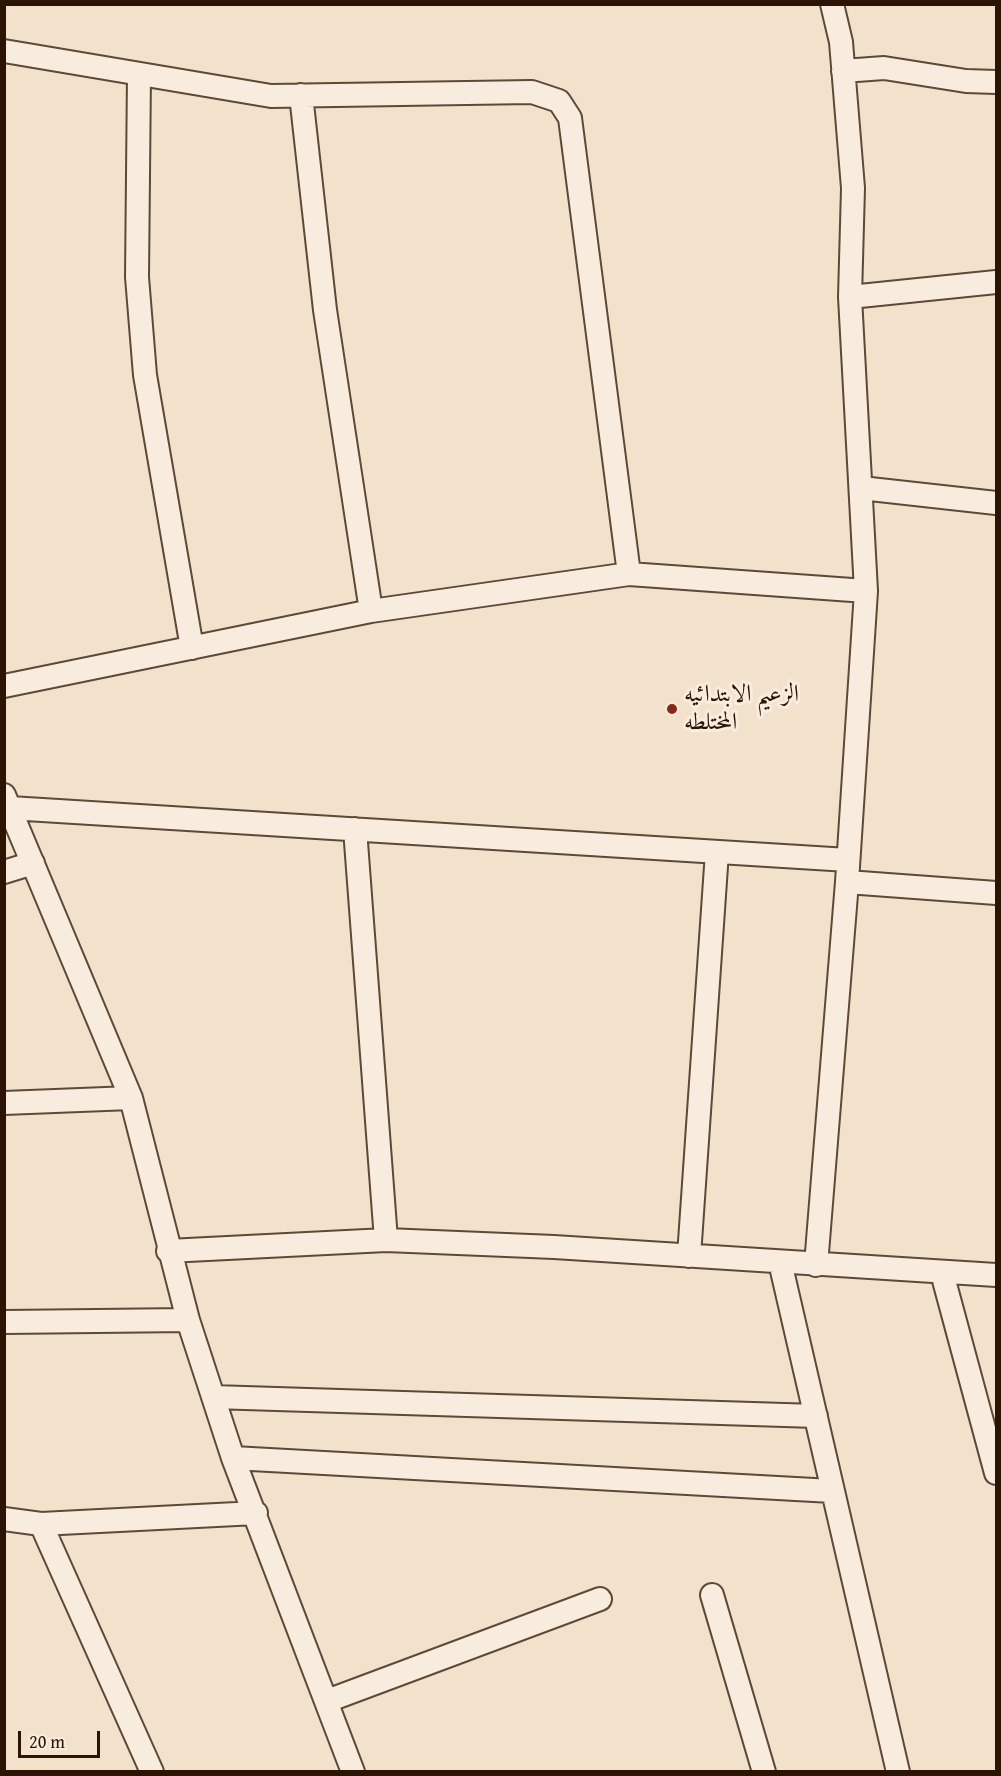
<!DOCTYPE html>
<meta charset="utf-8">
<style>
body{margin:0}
#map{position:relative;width:1001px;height:1776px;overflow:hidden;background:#f3e2cb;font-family:"Gentium Book Plus",serif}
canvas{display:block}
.frame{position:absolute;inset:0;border:6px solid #2c1404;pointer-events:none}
.scale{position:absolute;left:18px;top:1731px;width:82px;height:27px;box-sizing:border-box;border:3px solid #2c1404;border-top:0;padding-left:8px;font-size:18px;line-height:21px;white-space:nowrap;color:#2c1404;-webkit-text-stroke:4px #f7ecdd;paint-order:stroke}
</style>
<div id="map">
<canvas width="1001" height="1776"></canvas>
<div class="frame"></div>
<div class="scale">20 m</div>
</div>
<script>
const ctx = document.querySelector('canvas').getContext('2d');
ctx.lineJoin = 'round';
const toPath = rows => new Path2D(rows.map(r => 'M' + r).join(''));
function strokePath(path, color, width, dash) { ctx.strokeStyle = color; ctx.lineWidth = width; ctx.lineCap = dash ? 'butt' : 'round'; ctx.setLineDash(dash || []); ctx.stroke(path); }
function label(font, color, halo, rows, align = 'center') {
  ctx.font = font + ' "Gentium Book Plus",Amiri,serif'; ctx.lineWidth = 6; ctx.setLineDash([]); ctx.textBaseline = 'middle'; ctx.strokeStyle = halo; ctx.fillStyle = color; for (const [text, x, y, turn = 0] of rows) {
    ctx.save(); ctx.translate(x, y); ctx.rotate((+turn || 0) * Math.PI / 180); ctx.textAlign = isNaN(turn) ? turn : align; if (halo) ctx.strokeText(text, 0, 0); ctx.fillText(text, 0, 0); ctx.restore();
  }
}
const minor = toPath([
 [4,51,271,96,532,92,559,101,570,118,629,574],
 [843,71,884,68,966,81,996,82],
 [139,74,137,277,145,375,192,648],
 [301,95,325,310,371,611],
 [850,297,996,282],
 [861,488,996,503],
 [4,686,371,611,629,574,866,591],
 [4,795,131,1098,188,1320,233,1458,353,1772],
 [10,808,848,860],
 [355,829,386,1240],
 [4,872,33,863],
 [847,882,996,893],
 [4,1103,131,1098],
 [168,1251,386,1240,554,1247,996,1275],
 [689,1256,717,852],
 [780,1262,898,1772],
 [816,1265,847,882,866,591,850,297,853,188,841,42,832,4],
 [942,1273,996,1473],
 [4,1322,188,1320],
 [213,1397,816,1416],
 [233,1458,832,1491],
 [4,1519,41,1524,256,1513],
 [41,1524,152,1772],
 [712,1595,764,1772],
 [327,1701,600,1599]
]);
strokePath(minor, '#5e4836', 26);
strokePath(minor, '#f7ecdd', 22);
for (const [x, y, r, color] of [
 [672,709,6,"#8f2418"]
]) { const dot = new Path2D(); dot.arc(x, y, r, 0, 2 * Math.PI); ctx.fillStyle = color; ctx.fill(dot); strokePath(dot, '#f7ecdd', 2); }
label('24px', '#2c1404', '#f7ecdd', [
 ["الزعيم الابتدائيه",684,695],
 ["المختلطه",684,723]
], 'left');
</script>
